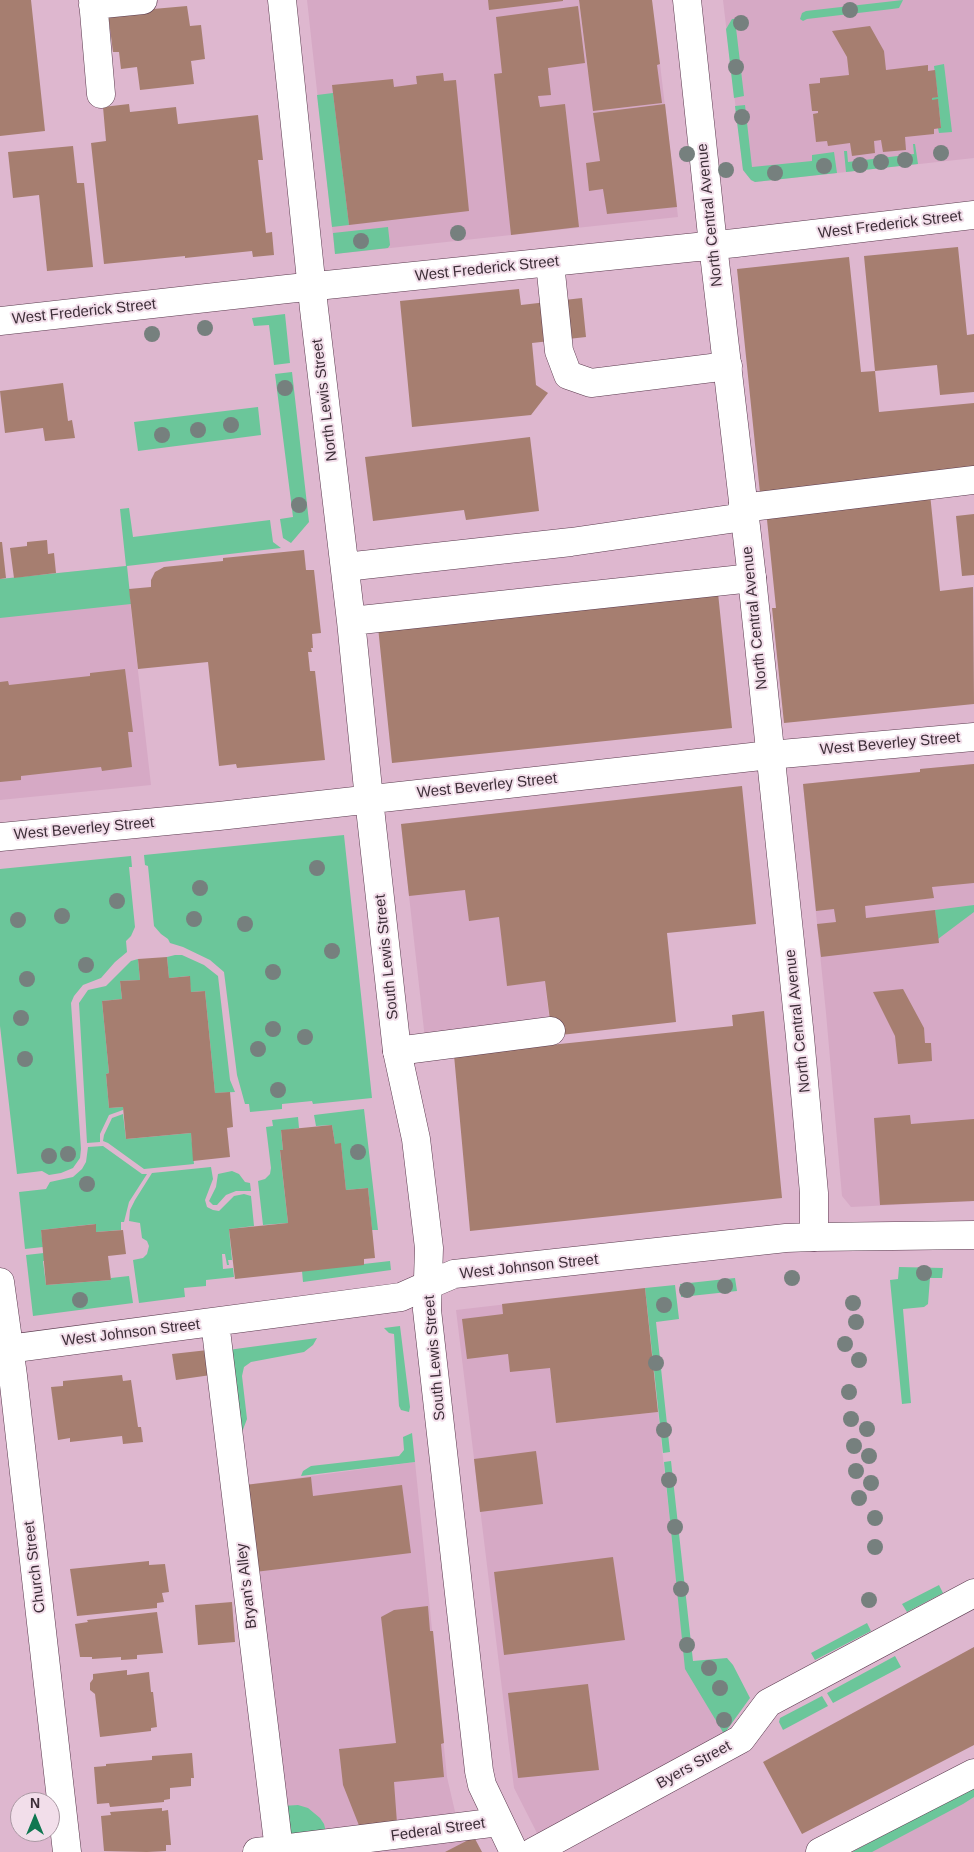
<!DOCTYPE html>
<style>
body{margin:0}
#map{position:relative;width:974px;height:1852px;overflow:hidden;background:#deb7cf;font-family:Helvetica,sans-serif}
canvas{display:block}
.north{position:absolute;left:10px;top:1792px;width:50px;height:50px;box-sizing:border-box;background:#f2deea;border:1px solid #aa98a3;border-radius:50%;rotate:0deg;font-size:14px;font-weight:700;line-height:20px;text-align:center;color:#3d2e38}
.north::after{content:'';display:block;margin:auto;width:18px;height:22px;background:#0f7751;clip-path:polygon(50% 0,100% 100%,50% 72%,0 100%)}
</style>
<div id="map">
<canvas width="974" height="1852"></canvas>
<div class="north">N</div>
</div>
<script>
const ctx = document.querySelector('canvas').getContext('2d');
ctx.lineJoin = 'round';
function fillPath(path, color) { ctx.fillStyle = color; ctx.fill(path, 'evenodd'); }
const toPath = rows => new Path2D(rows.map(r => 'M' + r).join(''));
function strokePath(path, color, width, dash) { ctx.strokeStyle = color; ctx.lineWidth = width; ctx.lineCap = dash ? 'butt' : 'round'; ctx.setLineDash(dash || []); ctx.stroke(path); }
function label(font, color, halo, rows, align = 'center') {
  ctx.font = font + ' Helvetica,sans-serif'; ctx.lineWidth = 4; ctx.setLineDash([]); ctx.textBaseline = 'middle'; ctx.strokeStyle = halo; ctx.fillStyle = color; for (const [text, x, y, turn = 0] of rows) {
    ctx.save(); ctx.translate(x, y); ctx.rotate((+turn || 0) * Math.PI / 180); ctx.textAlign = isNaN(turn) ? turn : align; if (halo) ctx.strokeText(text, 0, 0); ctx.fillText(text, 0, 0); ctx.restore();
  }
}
fillPath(toPath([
 [307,0,579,0,588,73,660,64,678,217,335,254],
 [723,0,974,0,974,158,755,182,751,180,743,170],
 [126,566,151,785,0,800,0,579],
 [974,764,974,1201,851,1207,842,1196,826,1013,803,784,920,772,920,769],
 [525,810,550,1025,425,1039,401,824],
 [542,1300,556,1423,658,1412,684,1651,705,1701,724,1734,538,1835,514,1788,456,1310],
 [415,1462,447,1777,456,1816,286,1837,245,1485],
 [974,1787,974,1852,852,1852],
 [474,1837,482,1852,355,1852]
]), '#d6a9c5');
fillPath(toPath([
 [903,0,899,8,892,9,807,19,803,21,800,19,802,13,806,11],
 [746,18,747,27,736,28,744,96,734,98,726,29,732,19],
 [944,64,952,132,939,133,938,128,941,127,938,100,932,100,932,98,938,96,934,66],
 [333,93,349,225,332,227,317,95],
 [745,105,752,167,812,161,812,155,834,152,837,173,755,182,751,180,743,170,735,106],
 [913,144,915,144,918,164,846,172,844,151,847,151,848,162,914,154],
 [388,227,390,245,388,248,335,254,333,233],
 [285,314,290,363,274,365,269,325,254,326,252,318],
 [292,372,309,522,291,543,283,538,280,519,293,517,275,374],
 [258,407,261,435,138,451,134,422],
 [129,508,133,537,270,520,273,542,281,548,127,566,131,604,0,618,0,579,126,566,120,509],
 [344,835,372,1098,313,1104,312,1101,282,1104,282,1109,250,1112,249,1104,245,1104,237,1075,224,972,210,960,183,947,170,943,168,939,161,934,154,926,148,866,145,865,144,855],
 [131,856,132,867,129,867,135,927,131,936,126,941,127,952,115,962,101,978,83,985,74,996,71,1003,81,1149,80,1158,73,1168,61,1173,49,1175,42,1171,17,1174,0,1026,0,869],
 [974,905,974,912,938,939,935,910],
 [175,955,182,955,204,965,218,976,230,1080,235,1092,215,1093,205,991,191,992,189,976,169,978,167,957],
 [138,959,140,980,120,981,122,999,102,1001,109,1073,106,1074,109,1108,123,1107,123,1110,109,1115,100,1134,100,1142,87,1143,79,1003,88,990,106,986,131,961],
 [364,1109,378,1230,372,1230,368,1188,346,1190,341,1144,335,1144,332,1125,316,1126,314,1115],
 [123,1114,126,1139,191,1133,194,1164,144,1169,108,1143,103,1141,104,1135,112,1118],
 [298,1117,299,1128,281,1131,283,1150,280,1151,288,1223,263,1225,258,1181,265,1179,270,1174,271,1168,266,1127,273,1126,272,1120],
 [103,1146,142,1174,147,1174,129,1202,124,1222,121,1222,121,1230,96,1232,95,1224,41,1230,43,1247,25,1249,19,1192,46,1189,50,1182,73,1177,82,1169,86,1162,88,1147],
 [211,1167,213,1179,205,1200,207,1207,213,1210,219,1211,234,1196,244,1194,251,1196,254,1226,229,1229,232,1260,228,1260,229,1265,227,1265,225,1254,222,1254,223,1269,233,1268,234,1277,206,1280,206,1286,184,1288,185,1297,139,1303,133,1260,143,1258,147,1254,149,1246,147,1241,142,1238,140,1223,129,1221,130,1210,135,1200,152,1173],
 [232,1171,239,1174,245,1182,250,1183,251,1191,236,1191,226,1195,217,1205,213,1205,209,1201,216,1187,218,1174],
 [44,1253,45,1261,43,1261,46,1285,111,1280,111,1278,129,1276,133,1303,33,1316,26,1255],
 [390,1261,391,1270,303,1282,302,1271],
 [899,1267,943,1268,942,1278,930,1278,928,1304,924,1307,903,1309,911,1403,902,1404,890,1280,898,1279],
 [735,1278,737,1291,681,1297,680,1284],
 [675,1285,679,1319,656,1322,670,1452,663,1453,645,1288],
 [400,1326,410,1407,409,1412,401,1410,399,1406,394,1334,389,1333,384,1328],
 [317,1338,313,1345,304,1352,251,1362,244,1367,242,1376,247,1419,239,1440,228,1350],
 [412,1433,415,1462,301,1476,303,1471,311,1466,399,1456,404,1450,403,1437],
 [671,1461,693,1661,727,1658,733,1665,750,1698,724,1734,685,1669,664,1462],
 [939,1585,943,1593,907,1612,902,1604],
 [867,1623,871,1631,815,1660,811,1653],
 [895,1656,901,1667,833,1703,827,1693],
 [822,1696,828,1706,783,1730,779,1722,780,1718],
 [974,1787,974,1797,963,1804,872,1852,852,1852],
 [298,1805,308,1808,320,1818,324,1824,326,1832,286,1837,282,1806]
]), '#6bc69a');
fillPath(toPath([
 [0,0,31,0,45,131,0,136],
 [488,0,563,0,563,1,489,10],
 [579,0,652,0,660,64,657,65,662,103,593,111],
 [187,6,190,26,201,25,205,59,191,61,194,84,140,90,137,67,121,69,119,52,113,52,108,13],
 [578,6,585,63,548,68,551,95,538,96,540,107,565,104,579,227,511,235,494,74,502,73,496,17],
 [870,26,884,51,886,70,928,65,928,71,935,70,938,97,932,98,932,100,938,99,941,128,934,129,934,134,905,137,906,150,883,152,881,140,874,141,875,153,852,156,850,143,828,146,827,141,816,142,813,114,818,113,818,111,812,111,809,84,820,83,820,78,849,75,847,57,832,31],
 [443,73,444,81,456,80,469,211,349,225,332,85,393,79,394,87,417,84,416,76],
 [129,104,130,112,176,107,178,124,258,115,263,160,258,160,266,233,272,232,274,255,253,257,252,251,185,258,185,256,104,264,91,143,106,141,103,107],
 [665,104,677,207,607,214,603,189,589,191,586,163,600,161,593,113],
 [73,146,77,183,84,183,93,267,47,271,39,195,13,198,8,152],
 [958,247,967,335,974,334,974,392,940,395,937,365,875,371,879,412,974,403,974,471,760,493,737,269,849,257,861,372,875,371,864,256],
 [519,289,521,305,582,298,586,337,532,343,536,385,548,393,531,415,412,427,400,301],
 [63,383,68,421,72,420,75,438,45,441,43,428,5,433,0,391],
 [530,437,539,511,466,520,464,510,373,521,365,457],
 [930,494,940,591,973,587,974,704,784,723,772,608,776,608,766,510],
 [974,514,974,575,962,576,956,516],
 [47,540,48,554,54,553,56,573,14,578,10,548,27,546,27,542],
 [0,542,2,542,6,578,0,579],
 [304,550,306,570,314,570,321,633,312,634,313,648,311,648,312,652,308,652,310,671,315,671,325,760,237,768,236,764,219,766,208,662,138,669,129,589,151,587,151,580,155,572,164,567,223,561,223,558],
 [718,593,732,728,392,763,378,627],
 [125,669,133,732,128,732,132,767,102,771,101,767,21,776,21,780,0,782,0,682,8,681,9,685,90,676,90,673],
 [974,764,974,883,932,887,934,898,865,906,866,918,935,910,939,943,821,957,817,924,836,922,834,909,816,911,803,784,920,772,920,769],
 [742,786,756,924,667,933,676,1022,552,1036,545,981,507,986,499,917,469,921,465,890,409,896,401,824],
 [167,957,169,978,190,976,191,992,205,991,215,1093,230,1092,233,1127,227,1128,230,1157,193,1161,191,1133,126,1139,123,1107,109,1108,106,1074,109,1073,102,1001,122,999,120,981,140,980,138,959],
 [903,989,924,1028,925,1043,931,1043,932,1061,898,1064,895,1036,873,992],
 [764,1011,782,1198,470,1231,454,1055,733,1026,732,1015],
 [910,1115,911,1124,974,1119,974,1201,880,1205,874,1118],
 [332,1125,335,1144,341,1143,346,1190,368,1188,375,1258,364,1259,364,1265,235,1279,229,1229,288,1223,280,1150,283,1150,281,1130],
 [96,1224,96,1232,123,1230,126,1254,108,1256,111,1280,46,1285,41,1230],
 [645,1288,658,1412,556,1423,550,1368,510,1372,508,1354,467,1359,462,1319,503,1314,502,1304],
 [208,1350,211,1375,176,1380,172,1354],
 [122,1375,123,1381,131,1380,138,1427,141,1427,143,1442,123,1444,122,1436,70,1442,70,1438,58,1440,51,1387,63,1386,63,1381],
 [536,1451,543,1504,480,1512,474,1459],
 [311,1477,313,1496,402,1485,411,1553,255,1572,245,1485],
 [613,1557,625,1640,504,1655,494,1572],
 [149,1561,149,1565,165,1564,169,1592,162,1593,164,1602,157,1603,157,1608,77,1616,70,1569],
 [232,1602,235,1642,198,1645,195,1605],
 [428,1606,430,1631,433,1631,444,1743,441,1744,444,1777,394,1782,397,1823,360,1828,343,1785,339,1749,396,1743,381,1617,394,1610],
 [157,1612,163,1653,137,1655,137,1659,121,1660,121,1657,92,1659,92,1657,80,1657,75,1624,88,1622,87,1620],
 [974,1647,974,1745,802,1834,763,1762],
 [127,1670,127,1675,149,1672,151,1692,153,1692,157,1727,151,1728,151,1731,100,1737,95,1694,90,1690,90,1683,93,1679,93,1674],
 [588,1684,599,1770,518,1778,508,1693],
 [192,1753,194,1778,191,1778,191,1786,170,1788,170,1799,164,1800,164,1802,110,1807,109,1803,97,1804,94,1767,106,1766,106,1764,152,1760,152,1756],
 [162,1808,162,1811,168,1810,171,1845,166,1845,166,1851,147,1852,104,1851,101,1816,111,1815,110,1812],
 [474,1837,482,1852,445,1852]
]), '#a67e70');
const minor = toPath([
 [93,0,101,94],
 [282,0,314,309,351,621,369,799],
 [687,0,713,245],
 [93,5,143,0],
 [550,263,559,351,568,375,591,383,728,366],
 [742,508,974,480],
 [345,567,571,542,744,517],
 [351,621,752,578],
 [397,1051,551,1031],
 [814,1237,974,1235],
 [0,1282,13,1376,67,1852],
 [215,1322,279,1850],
 [0,1350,401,1297,428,1285],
 [257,1852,499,1822],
 [533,1852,741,1739,768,1703,974,1593],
 [820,1852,974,1773]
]);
const major = toPath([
 [0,321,287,289,736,243,974,215],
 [369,799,397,1051,416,1139,429,1248,427,1310,479,1771,482,1785,514,1852],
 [0,837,219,816,770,755,974,737],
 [428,1285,454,1274,786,1238,814,1237,814,1193,800,1037,752,578,713,245]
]);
strokePath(minor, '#5a3a4e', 29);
strokePath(major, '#5a3a4e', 29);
strokePath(minor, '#fff', 28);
strokePath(major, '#fff', 28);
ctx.fillStyle = '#76807e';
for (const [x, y] of [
 [850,10],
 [741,23],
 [736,67],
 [742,117],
 [941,153],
 [687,154],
 [905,160],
 [881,162],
 [860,165],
 [824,166],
 [726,170],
 [775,173],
 [458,233],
 [361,241],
 [205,328],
 [152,334],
 [285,388],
 [231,425],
 [198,430],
 [162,435],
 [299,505],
 [317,868],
 [200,888],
 [117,901],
 [62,916],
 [194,919],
 [18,920],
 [245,924],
 [332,951],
 [86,965],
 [273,972],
 [27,979],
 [21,1018],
 [273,1029],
 [305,1037],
 [258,1049],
 [25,1059],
 [278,1090],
 [358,1152],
 [68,1154],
 [49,1156],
 [87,1184],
 [924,1273],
 [792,1278],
 [725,1286],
 [687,1290],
 [80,1300],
 [853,1303],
 [664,1305],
 [856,1322],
 [845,1344],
 [859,1360],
 [656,1363],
 [849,1392],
 [851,1419],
 [867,1429],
 [664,1430],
 [854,1446],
 [869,1456],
 [856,1471],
 [669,1480],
 [871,1483],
 [859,1498],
 [875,1518],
 [675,1527],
 [875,1547],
 [681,1589],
 [869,1600],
 [687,1645],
 [709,1668],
 [720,1688],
 [724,1720]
]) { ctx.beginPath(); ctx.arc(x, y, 8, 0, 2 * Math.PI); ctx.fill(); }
label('15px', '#3d2e38', '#f2deea', [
 ["North Central Avenue",710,215,-96],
 ["West Frederick Street",890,225,-7],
 ["West Frederick Street",487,269,-6],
 ["West Frederick Street",84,312,-6],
 ["North Lewis Street",325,400,-97],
 ["North Central Avenue",755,618,-96],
 ["West Beverley Street",890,744,-5],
 ["West Beverley Street",487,786,-6],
 ["West Beverley Street",84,829,-5],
 ["South Lewis Street",387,957,-96],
 ["North Central Avenue",798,1021,-96],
 ["West Johnson Street",529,1267,-6],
 ["West Johnson Street",131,1333,-7],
 ["South Lewis Street",435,1358,-95],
 ["Church Street",35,1567,-97],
 ["Bryan's Alley",247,1586,-97],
 ["Byers Street",694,1765,-29],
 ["Federal Street",438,1830,-8]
]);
</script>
